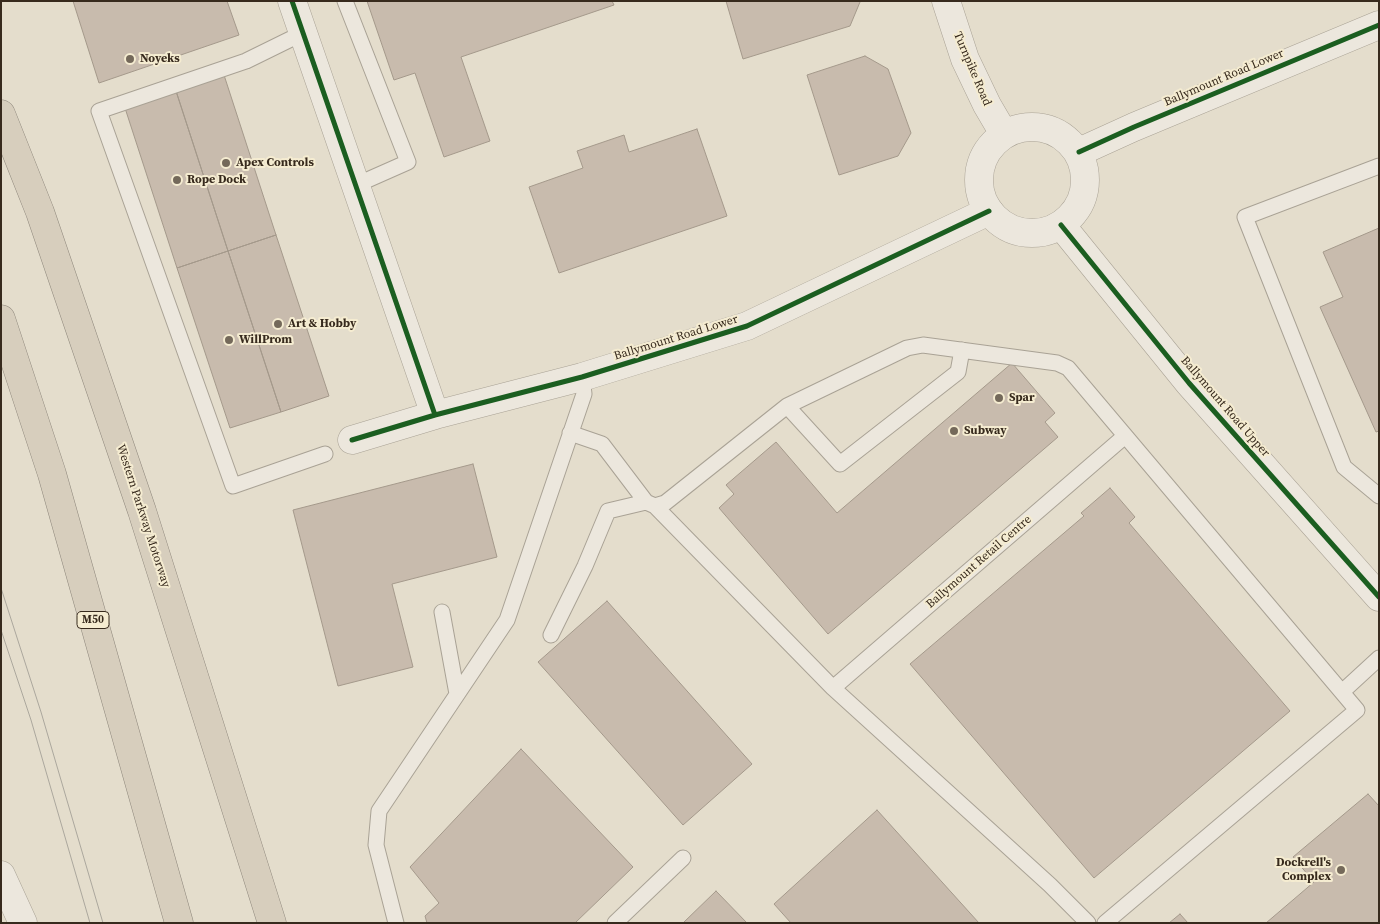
<!DOCTYPE html>
<style>
body{margin:0}
#map{position:relative;width:1380px;height:924px;overflow:hidden;background:#e4ddcc;font-family:"Source Serif 4",serif}
canvas{display:block}
.frame{position:absolute;inset:0;border:2px solid #372a1d;pointer-events:none}
</style>
<div id="map">
<canvas width="1380" height="924"></canvas>
<div class="frame"></div>
</div>
<script>
const ctx = document.querySelector('canvas').getContext('2d');
ctx.lineJoin = 'round';
function fillPath(path, color) { ctx.fillStyle = color; ctx.fill(path, 'evenodd'); }
const toPath = rows => new Path2D(rows.map(r => 'M' + r).join(''));
function strokePath(path, color, width, dash) { ctx.strokeStyle = color; ctx.lineWidth = width; ctx.lineCap = dash ? 'butt' : 'round'; ctx.setLineDash(dash || []); ctx.stroke(path); }
function label(font, color, halo, rows, align = 'center') {
  ctx.font = font + ' "Source Serif 4",serif'; ctx.lineWidth = 4; ctx.setLineDash([]); ctx.textBaseline = 'middle'; ctx.strokeStyle = halo; ctx.fillStyle = color; for (const [text, x, y, turn = 0] of rows) {
    ctx.save(); ctx.translate(x, y); ctx.rotate((+turn || 0) * Math.PI / 180); ctx.textAlign = isNaN(turn) ? turn : align; if (halo) ctx.strokeText(text, 0, 0); ctx.fillText(text, 0, 0); ctx.restore();
  }
}
const building = toPath([
 [73,1,227,1,239,35,99,83,73,1],
 [367,1,612,1,614,5,461,57,490,141,444,157,415,73,394,80,367,1],
 [726,1,860,1,860,2,850,26,743,59,726,1],
 [865,56,888,69,911,133,898,156,839,175,807,75,865,56],
 [224,75,276,235,228,251,176,91,224,75],
 [176,91,228,251,177,268,125,108,176,91],
 [697,129,727,216,559,273,529,187,583,168,577,151,624,135,629,152,697,129],
 [1379,228,1379,431,1376,432,1320,307,1343,297,1323,252,1379,228],
 [276,235,329,396,281,412,228,251,276,235],
 [228,251,281,412,230,428,177,268,228,251],
 [1012,363,1055,413,1045,422,1058,437,828,634,719,508,734,494,726,485,776,442,837,513,1012,363],
 [473,464,497,557,392,584,413,667,338,686,293,510,473,464],
 [1110,488,1135,517,1129,523,1290,711,1094,878,910,664,1084,516,1081,513,1110,488],
 [607,601,752,764,683,825,538,662,607,601],
 [521,749,633,867,575,923,427,923,425,916,439,903,410,867,521,749],
 [1368,794,1379,806,1379,923,1266,923,1314,882,1293,857,1368,794],
 [877,810,979,923,791,923,774,904,877,810],
 [716,891,747,923,683,923,716,891],
 [1180,914,1188,923,1169,923,1180,914]
]);
fillPath(building, '#c8bbad');
strokePath(building, '#a4998b', 1);
const service = toPath([
 [345,1,408,162,356,185],
 [303,33,246,61,99,111,233,486,325,454],
 [1379,166,1245,217,1344,467,1379,496],
 [787,406,840,464,958,372,962,350],
 [570,433,602,444,646,502,655,506,833,688,1050,885,1088,923],
 [655,506,665,503,787,406,907,348,923,345,1057,363,1068,368,1357,710,1105,923],
 [442,612,457,694],
 [551,635,585,566,608,511,646,502],
 [833,688,1125,436],
 [1342,692,1379,658],
 [396,923,376,845,379,811,507,620,584,394,582,377],
 [615,923,683,858]
]);
const minor = toPath([
 [292,1,435,415],
 [352,440,435,415,582,377,747,326,989,211],
 [1,875,23,923]
]);
const tertiary = toPath([
 [946,1,965,59,987,105,1004,134],
 '979 180a53 53 0 1 1 106 0a53 53 0 1 1-106 0Z',
 [1079,152,1134,127,1379,25],
 [1061,225,1189,383,1379,597]
]);
const motorway = toPath([
 [1,114,40,212,142,511,272,923],
 [1,319,52,474,179,923]
]);
strokePath(service, '#a9a295', 17);
strokePath(minor, '#a9a295', 29);
strokePath(tertiary, '#a9a295', 29);
strokePath(motorway, '#8e877c', 29);
strokePath(service, '#ece7dd', 15);
strokePath(minor, '#ece7dd', 28);
strokePath(tertiary, '#ece7dd', 28);
strokePath(motorway, '#d7cebd', 28);
strokePath(toPath([
 [1,588,41,712,103,923],
 [1,630,31,720,90,923]
]), '#aba79d', 1);
strokePath(toPath([
 [292,1,435,415],
 [1079,152,1134,127,1379,25],
 [1061,225,1189,383,1379,597],
 [352,440,435,415,582,377,747,326,989,211]
]), '#1b5e20', 5);
for (const [x, y, r, color] of [
 [130,59,5,"#74695a"],
 [226,163,5,"#74695a"],
 [177,180,5,"#74695a"],
 [278,324,5,"#74695a"],
 [229,340,5,"#74695a"],
 [999,398,5,"#74695a"],
 [954,431,5,"#74695a"],
 [1341,870,5,"#74695a"]
]) { const dot = new Path2D(); dot.arc(x, y, r, 0, 2 * Math.PI); ctx.fillStyle = color; ctx.fill(dot); strokePath(dot, '#f5ecd1', 2); }
for (const [x, y, w] of [
 [93,620,32]
]) { const box = new Path2D(); box.roundRect(x - w / 2, y - 8.5, w, 17, 4); ctx.fillStyle = '#f5ecd1'; ctx.fill(box); strokePath(box, '#372a1d', 1); }
label('bold 11px', '#372a1d', null, [
 ["M50",93,620]
]);
label('bold 12px', '#372a1d', '#f5ecd1', [
 ["Noyeks",140,59],
 ["Apex Controls",236,163],
 ["Rope Dock",187,180],
 ["Art & Hobby",288,324],
 ["WillProm",239,340],
 ["Spar",1009,398],
 ["Subway",964,431],
 ["Dockrell's",1331,863,"right"],
 ["Complex",1331,877,"right"]
], 'left');
label('12px', '#372a1d', '#f5ecd1', [
 ["Turnpike Road",972,69,67],
 ["Ballymount Road Lower",1224,78,-23],
 ["Ballymount Road Lower",676,338,-17],
 ["Ballymount Road Upper",1225,407,49],
 ["Western Parkway Motorway",143,516,72],
 ["Ballymount Retail Centre",979,562,-41]
]);
</script>
